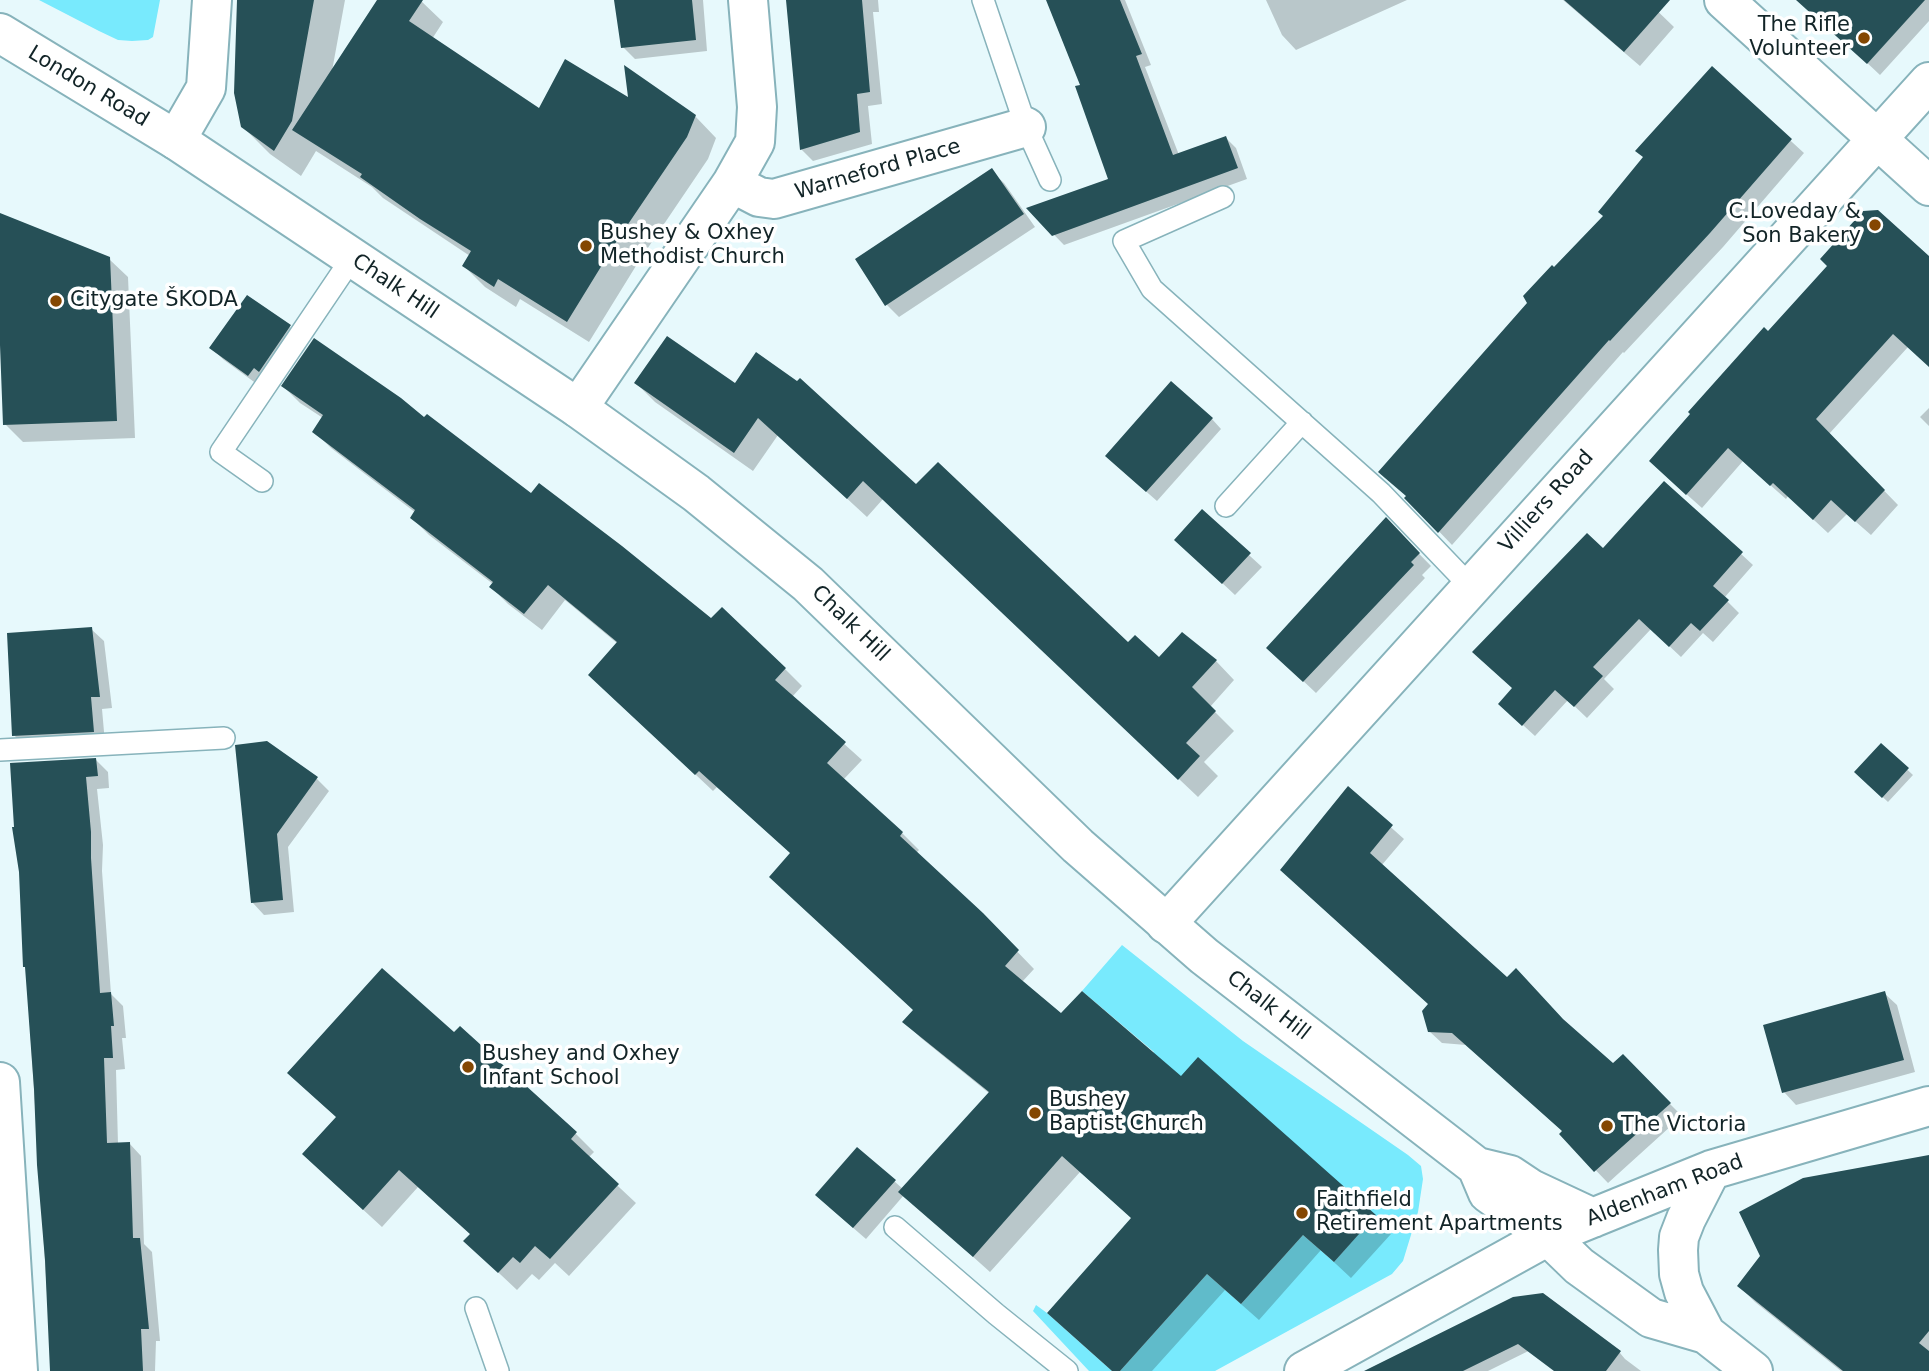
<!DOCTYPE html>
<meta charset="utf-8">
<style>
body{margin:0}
canvas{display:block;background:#e7f9fc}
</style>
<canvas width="1929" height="1371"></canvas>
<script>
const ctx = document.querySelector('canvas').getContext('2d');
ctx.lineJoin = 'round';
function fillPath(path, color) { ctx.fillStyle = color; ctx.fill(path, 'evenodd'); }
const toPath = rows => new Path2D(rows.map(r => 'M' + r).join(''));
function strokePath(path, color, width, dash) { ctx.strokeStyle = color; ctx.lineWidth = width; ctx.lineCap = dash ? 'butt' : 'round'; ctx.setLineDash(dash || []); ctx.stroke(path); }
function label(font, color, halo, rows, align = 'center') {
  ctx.font = font + ' "DejaVu Sans",sans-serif'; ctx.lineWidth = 7; ctx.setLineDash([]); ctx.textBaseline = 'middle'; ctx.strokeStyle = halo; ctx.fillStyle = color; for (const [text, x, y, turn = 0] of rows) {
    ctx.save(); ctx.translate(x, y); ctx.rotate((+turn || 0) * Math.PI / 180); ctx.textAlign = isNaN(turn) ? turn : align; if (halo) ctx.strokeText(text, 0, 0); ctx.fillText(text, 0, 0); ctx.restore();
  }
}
fillPath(toPath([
 [39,0,160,0,153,37,148,40,132,41,118,40,99,31],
 [1122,945,1243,1041,1408,1155,1421,1166,1423,1179,1418,1212,1403,1261,1392,1274,1215,1371,1120,1371,1207,1274,1241,1304,1303,1235,1334,1262,1375,1215,1166,1118,1101,1191,1063,1155,1154,1052,1082,991],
 [1036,1305,1047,1313,1112,1371,1089,1371,1033,1311]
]), '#78eafd');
fillPath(toPath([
 [239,0,345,0,332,71,379,0,420,0,443,22,432,39,539,111,630,101,695,116,716,138,708,159,639,261,589,342,520,299,516,307,485,287,464,266,470,256,383,198,372,187,316,151,301,176,270,154,243,127],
 [616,0,703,0,707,51,635,59,623,47],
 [787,0,878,0,879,12,873,12,882,104,868,106,872,144,813,161,801,149],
 [1048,0,1125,0,1151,65,1145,67,1179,155,1226,138,1236,148,1247,179,1064,245,1029,209,1111,180,1082,86],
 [1266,0,1407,0,1296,50,1282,35],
 [1563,0,1646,0,1674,27,1640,66],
 [1800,0,1929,0,1929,21,1880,75],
 [1712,69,1804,153,1723,247,1624,353,1623,352,1452,545,1407,498,1529,304,1554,269,1605,216,1645,158],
 [991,171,1004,183,1035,227,899,317,887,305,857,260],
 [0,214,109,259,128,277,135,438,23,442,5,424,0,303],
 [1929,259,1929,366,1908,347,1829,434,1898,505,1871,535,1847,514,1828,533,1788,496,1786,499,1743,461,1702,508,1666,476,1768,333],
 [290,327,302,339,261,387,224,360,211,348],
 [636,383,735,386,917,486,1128,645,1159,660,1216,661,1234,680,1210,707,1234,731,1204,762,1218,776,1198,797,883,499,867,517,778,435,753,471,655,402],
 [283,386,531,496,785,669,802,686,792,697,862,760,843,780,902,833,919,850,916,853,981,914,1034,969,1022,982,1062,1016,1182,1078,1374,1217,1391,1234,1351,1278,1321,1250,1259,1320,1225,1290,1152,1371,1112,1371,1133,1219,1080,1172,990,1272,904,1195,866,1239,829,1207,894,1181,903,1189,990,1094,921,1038,904,1022,915,1010,792,854,717,787,713,791,607,691,618,644,565,600,542,630,508,604,491,587,493,584,429,535,412,518,416,513,331,448,314,431,323,418,300,403],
 [1929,408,1929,426,1920,417],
 [1212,419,1221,429,1157,501,1117,466],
 [1664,483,1753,565,1724,598,1739,613,1713,642,1703,633,1681,657,1651,629,1604,679,1614,689,1587,718,1568,700,1535,736,1512,715,1514,689,1603,551],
 [1202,512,1262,567,1235,595,1189,552],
 [1386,520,1431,566,1422,575,1425,578,1316,693,1281,660],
 [91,629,104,641,112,708,102,709,105,743,26,748,14,735],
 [267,743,317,779,329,791,288,847,294,912,264,915,252,902],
 [1881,745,1913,775,1888,802,1856,772],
 [96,760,108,772,109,788,97,789,103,845,102,871,111,994,123,1006,126,1038,122,1038,125,1069,116,1070,118,1144,129,1143,141,1156,144,1244,152,1252,160,1341,156,1341,155,1371,52,1371,20,872],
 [1348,789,1404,839,1381,866,1507,980,1567,1026,1613,1066,1623,1057,1682,1116,1608,1183,1561,1134,1564,1132,1466,1045,1442,1043,1429,1031,1430,1005,1294,882],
 [1884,993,1897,1005,1915,1072,1796,1105,1784,1092],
 [454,1035,576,1134,594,1152,588,1158,636,1203,569,1276,555,1263,539,1280,532,1274,517,1290,484,1259,471,1235,418,1187,382,1227,322,1172],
 [1929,1156,1929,1371,1841,1371,1755,1302,1739,1286],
 [1581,1325,1488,1371,1368,1371],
 [1595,1334,1620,1353,1625,1359,1641,1371,1555,1371]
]), '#0003');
fillPath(toPath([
 [237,0,314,0,292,121,274,151,241,127,234,93],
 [377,0,423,0,409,21,539,108,565,59,628,97,624,65,696,115,687,137,618,239,567,322,498,279,494,287,462,266,471,251,420,219,360,177,362,174,292,130],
 [614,0,692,0,696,40,621,48],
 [786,0,862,0,870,92,857,94,860,132,800,150],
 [1046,0,1120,0,1142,54,1136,56,1173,155,1226,136,1238,168,1052,236,1026,208,1108,179,1075,86,1080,85],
 [1564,0,1670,0,1624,52],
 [1796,0,1925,0,1867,64],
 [1712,66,1792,139,1710,233,1610,341,1609,340,1438,533,1404,498,1406,496,1378,472,1527,303,1523,296,1552,265,1554,267,1603,216,1598,212,1643,157,1635,151],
 [992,168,1024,214,885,306,855,259],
 [1878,210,1929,256,1929,367,1893,334,1816,419,1885,490,1855,522,1831,500,1813,520,1773,483,1770,486,1728,448,1686,495,1649,461,1690,414,1688,412,1764,327,1768,331,1827,266,1820,259,1863,211],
 [0,213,110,257,117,421,3,425,0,345],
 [247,295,291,325,259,372,254,368,248,376,209,348],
 [667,336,735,383,756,352,797,381,800,378,916,484,938,462,1128,642,1135,635,1159,657,1182,632,1217,660,1192,687,1216,711,1186,743,1200,756,1178,780,863,481,847,499,758,418,734,453,634,383],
 [314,338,401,398,424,417,427,414,531,493,539,483,622,546,711,618,722,607,786,668,775,680,846,742,827,763,903,832,900,836,983,913,1019,950,1005,966,1061,1013,1082,991,1181,1076,1198,1057,1376,1215,1334,1262,1303,1235,1241,1304,1207,1274,1120,1371,1112,1371,1047,1313,1131,1218,1062,1156,973,1257,898,1192,989,1092,902,1022,913,1010,769,877,790,853,699,771,695,775,588,675,617,642,548,585,524,614,489,587,493,582,410,518,415,510,312,432,323,415,281,386],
 [1171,381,1213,418,1146,492,1105,456],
 [1664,481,1743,552,1713,586,1729,600,1700,631,1691,623,1669,647,1639,619,1593,667,1603,676,1574,707,1555,690,1522,726,1498,704,1512,688,1472,652,1587,533,1603,548],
 [1202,509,1251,553,1222,584,1174,540],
 [1386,517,1420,553,1411,562,1414,565,1303,682,1266,648],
 [92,627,100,697,91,697,94,732,12,736,7,633],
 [267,741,318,777,277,834,283,900,251,903,235,745],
 [1881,743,1909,768,1882,798,1854,772],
 [96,758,98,776,86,777,91,832,91,858,100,993,111,992,114,1026,111,1026,113,1058,104,1058,107,1143,130,1142,133,1238,140,1238,149,1329,141,1329,143,1371,50,1371,45,1260,37,1165,34,1089,25,967,23,967,19,872,12,827,14,827,10,763],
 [1348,786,1393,825,1370,853,1507,977,1516,968,1563,1019,1613,1063,1623,1054,1671,1103,1594,1172,1559,1134,1562,1131,1452,1033,1428,1032,1422,1011,1428,1004,1280,870],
 [382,968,454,1032,460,1026,577,1132,571,1139,619,1184,550,1259,535,1246,520,1263,513,1257,498,1273,463,1241,470,1234,399,1170,363,1210,302,1154,336,1117,287,1073],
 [1885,991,1904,1060,1782,1093,1763,1025],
 [857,1147,896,1180,853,1228,815,1195],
 [1929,1155,1929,1331,1919,1343,1929,1351,1929,1371,1843,1371,1737,1286,1760,1256,1739,1212,1803,1178],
 [1543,1293,1621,1351,1606,1371,1554,1371,1518,1344,1463,1371,1364,1371,1513,1297]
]), '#265057');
const service = toPath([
 [983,0,1026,127,1050,180],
 [1223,197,1124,241,1152,289,1381,493,1471,587],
 [262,481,221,452,352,258],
 [1226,506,1302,422],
 [0,750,224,738],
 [895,1227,996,1314,1067,1371],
 [476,1308,498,1371]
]);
const minor = toPath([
 [1724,0,1929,186],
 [176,140,206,88,212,0],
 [732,183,759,197,774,199,1026,127],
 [578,408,732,183,755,142,757,107,748,0],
 [1166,924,1929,82]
]);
const tertiary = toPath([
 [0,1082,18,1371]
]);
const secondary = toPath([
 [1304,1371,1548,1236]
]);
const primary = toPath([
 [0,33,176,140,578,408,696,493,808,584,1078,846,1204,956,1477,1167,1510,1175,1531,1189,1593,1218],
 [1477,1167,1488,1193,1548,1236,1579,1266,1651,1318,1706,1334,1753,1371],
 [1548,1236,1711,1170,1929,1106],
 [1706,1334,1684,1292,1679,1274,1678,1250,1679,1237,1686,1219,1711,1170]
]);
strokePath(service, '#87b3bb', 24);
strokePath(minor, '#87b3bb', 42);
strokePath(tertiary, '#87b3bb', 42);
strokePath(secondary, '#87b3bb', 42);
strokePath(primary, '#87b3bb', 42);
strokePath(service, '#fff', 21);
strokePath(minor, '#fff', 38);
strokePath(tertiary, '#fff', 38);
strokePath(secondary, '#fff', 38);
strokePath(primary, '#fff', 38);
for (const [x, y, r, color] of [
 [1864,38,7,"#844702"],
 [1875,225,7,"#844702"],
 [586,246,7,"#844702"],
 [56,301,7,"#844702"],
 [468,1067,7,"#844702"],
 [1035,1113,7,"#844702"],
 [1607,1126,7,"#844702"],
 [1302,1213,7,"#844702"]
]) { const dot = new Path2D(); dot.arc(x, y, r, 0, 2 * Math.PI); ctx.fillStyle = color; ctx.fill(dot); strokePath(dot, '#fff', 2.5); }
label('21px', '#122427', '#fff', [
 ["The Rifle",1850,26,"right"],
 ["Volunteer",1850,50,"right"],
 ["C.Loveday &",1861,213,"right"],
 ["Son Bakery",1861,237,"right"],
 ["Bushey & Oxhey",600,234],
 ["Methodist Church",600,258],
 ["Citygate ŠKODA",70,301],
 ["Bushey and Oxhey",482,1055],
 ["Infant School",482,1079],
 ["Bushey",1049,1101],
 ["Baptist Church",1049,1125],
 ["The Victoria",1621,1126],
 ["Faithfield",1316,1201],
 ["Retirement Apartments",1316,1225]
], 'left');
label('21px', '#122427', '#fff', [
 ["London Road",88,87,31],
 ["Warneford Place",878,170,-16],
 ["Chalk Hill",395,287,34],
 ["Villiers Road",1547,502,-48],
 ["Chalk Hill",850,624,44],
 ["Chalk Hill",1268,1006,38],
 ["Aldenham Road",1665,1191,-21]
]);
</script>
